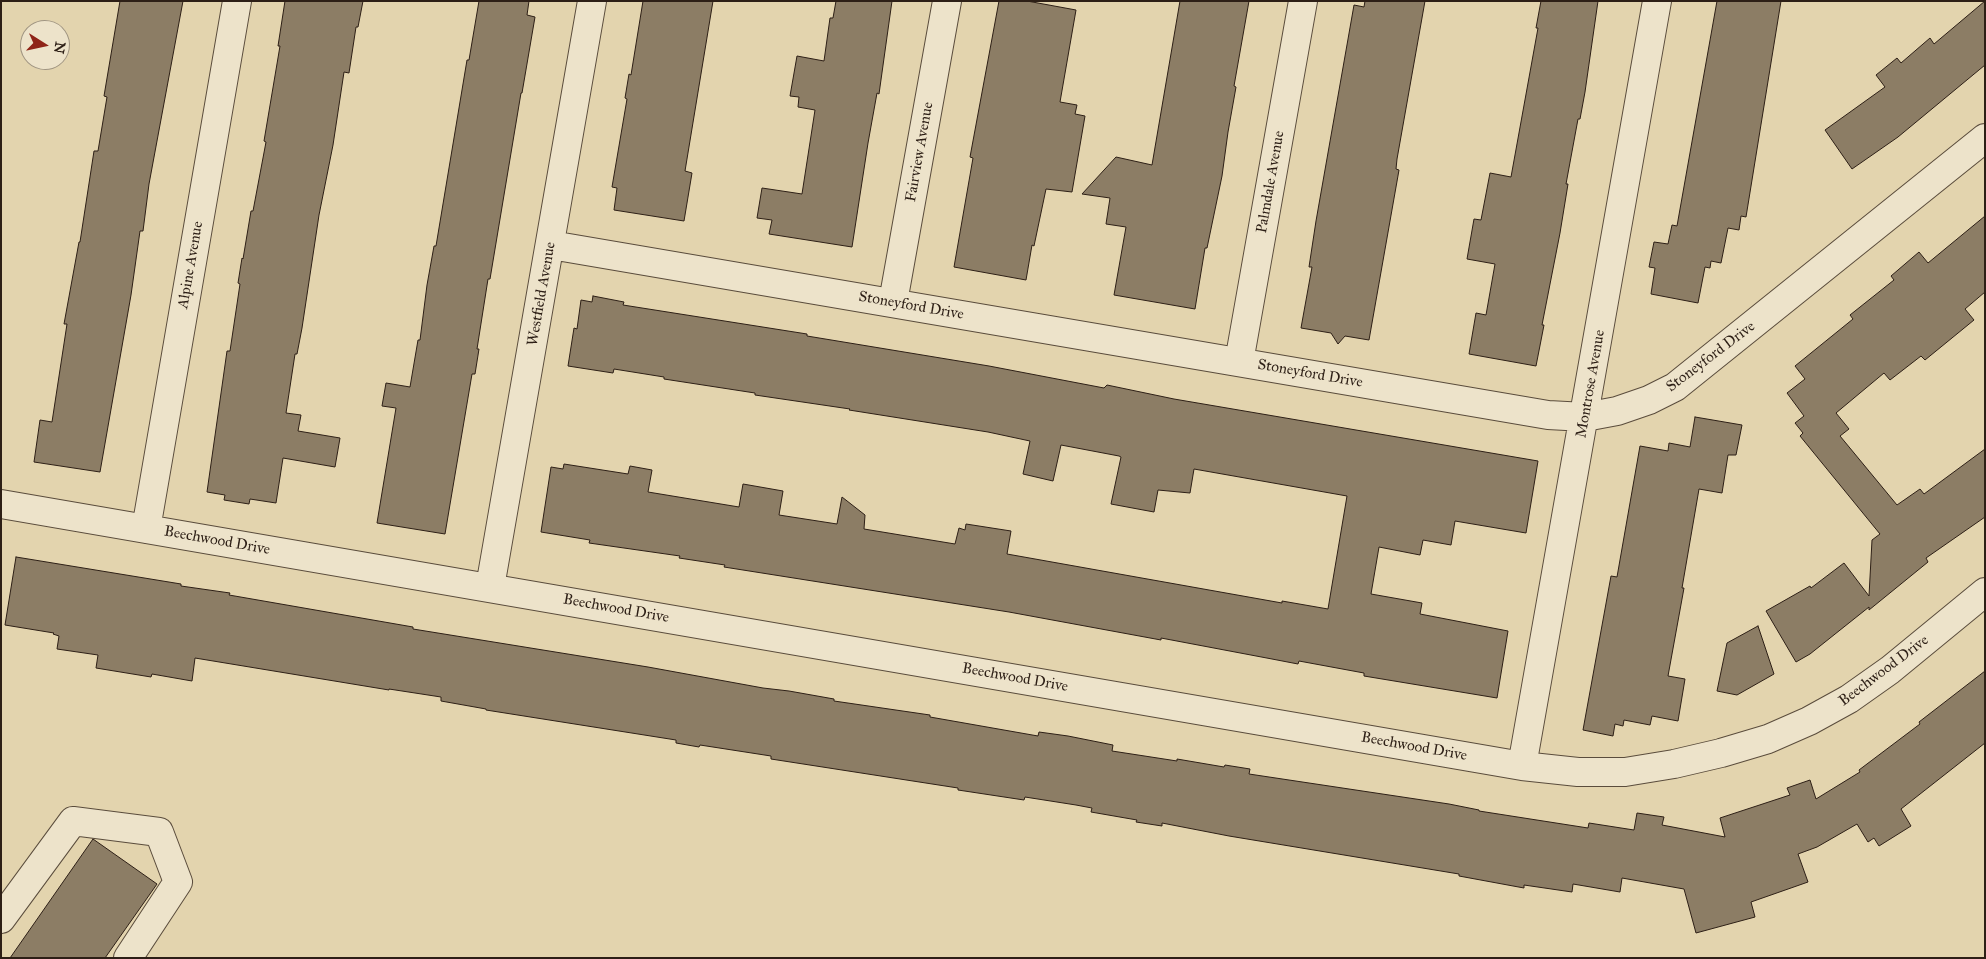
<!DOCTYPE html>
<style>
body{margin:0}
#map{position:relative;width:1986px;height:959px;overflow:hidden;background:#e3d4ae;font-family:"IM FELL Great Primer",serif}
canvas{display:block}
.frame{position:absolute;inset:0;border:2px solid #2d1f16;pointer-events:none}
.north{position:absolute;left:20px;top:20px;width:50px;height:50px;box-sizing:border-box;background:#ede3ca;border:1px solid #a09582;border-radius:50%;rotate:100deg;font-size:14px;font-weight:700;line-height:20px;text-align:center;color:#2d1f16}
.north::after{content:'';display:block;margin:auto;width:18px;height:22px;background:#8f2418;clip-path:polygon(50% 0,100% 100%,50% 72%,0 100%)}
</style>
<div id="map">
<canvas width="1986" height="959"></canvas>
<div class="frame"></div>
<div class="north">N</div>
</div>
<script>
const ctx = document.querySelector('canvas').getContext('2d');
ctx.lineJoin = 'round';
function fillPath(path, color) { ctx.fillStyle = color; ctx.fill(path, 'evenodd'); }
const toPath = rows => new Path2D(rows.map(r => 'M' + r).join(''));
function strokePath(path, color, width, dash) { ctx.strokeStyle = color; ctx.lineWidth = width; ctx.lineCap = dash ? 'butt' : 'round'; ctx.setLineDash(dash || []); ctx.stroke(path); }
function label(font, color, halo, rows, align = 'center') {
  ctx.font = font + ' "IM FELL Great Primer",serif'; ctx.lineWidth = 5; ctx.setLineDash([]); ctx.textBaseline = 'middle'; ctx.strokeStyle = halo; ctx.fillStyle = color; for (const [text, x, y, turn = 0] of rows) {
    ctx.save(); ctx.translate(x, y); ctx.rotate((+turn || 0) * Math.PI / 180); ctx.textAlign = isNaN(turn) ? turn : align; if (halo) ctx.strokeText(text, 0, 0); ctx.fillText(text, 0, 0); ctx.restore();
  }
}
const building = toPath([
 [120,1,183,1,149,184,143,231,140,231,131,295,100,472,34,462,40,420,52,422,67,324,64,324,79,242,80,242,94,151,98,151,107,97,104,96,120,1],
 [285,1,363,1,358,27,356,27,349,73,344,72,333,145,319,215,302,328,297,354,295,354,286,413,301,415,298,431,340,438,335,467,283,458,276,503,250,499,249,504,224,500,225,495,207,492,227,351,230,351,240,284,238,283,242,258,243,259,251,211,253,211,266,142,264,141,280,46,278,46,285,1],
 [479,1,529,1,527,15,535,17,522,93,521,93,490,279,488,279,477,349,479,349,475,374,472,374,445,534,377,523,396,408,382,406,386,383,410,387,418,340,420,340,427,285,434,246,436,246,467,60,469,60,479,1],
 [643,1,713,1,685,171,692,173,684,221,614,210,617,188,612,187,627,99,625,98,629,74,631,75,643,1],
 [836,1,892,1,879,94,877,93,868,143,852,247,769,234,772,220,757,218,762,188,802,194,815,110,798,107,799,97,790,96,797,56,824,61,830,18,833,18,836,1],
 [999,1,1027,1,1076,10,1060,102,1077,105,1075,114,1085,116,1072,192,1046,189,1034,246,1032,245,1026,280,954,267,973,158,970,157,999,1],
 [1180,1,1249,1,1234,86,1236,87,1228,132,1222,176,1207,248,1205,248,1195,309,1114,295,1126,227,1106,224,1110,198,1082,194,1116,157,1152,165,1180,1],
 [1365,1,1425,1,1397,159,1396,169,1399,170,1369,340,1345,336,1338,344,1331,333,1301,328,1312,267,1309,267,1316,221,1354,5,1364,7,1365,1],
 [1541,1,1598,1,1585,92,1580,119,1578,119,1566,184,1568,184,1560,233,1542,325,1544,325,1536,366,1469,354,1476,313,1486,315,1495,264,1467,259,1474,219,1481,220,1490,173,1511,177,1538,28,1536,28,1541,1],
 [1717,1,1781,1,1746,217,1741,216,1739,230,1728,228,1721,263,1711,261,1710,268,1705,267,1698,303,1651,294,1655,268,1649,267,1654,242,1668,244,1672,225,1677,226,1717,1],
 [1985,1,1985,65,1898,137,1852,169,1825,130,1885,87,1876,75,1897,58,1901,63,1930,38,1934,44,1985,1],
 [1985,216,1985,292,1965,309,1974,320,1925,360,1921,356,1890,380,1884,373,1836,413,1849,429,1840,436,1897,505,1920,489,1924,494,1985,449,1985,517,1926,558,1928,562,1869,610,1869,607,1810,654,1796,662,1766,611,1810,586,1811,588,1844,563,1869,596,1872,540,1880,534,1800,436,1803,433,1795,423,1804,416,1787,393,1805,379,1795,366,1853,319,1850,315,1894,280,1891,276,1919,252,1928,263,1985,216],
 [593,296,624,302,623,305,807,334,807,336,989,366,1104,388,1107,385,1174,399,1538,461,1526,533,1455,521,1451,545,1423,540,1420,555,1379,547,1371,594,1422,603,1420,614,1508,631,1497,698,1364,676,1364,673,1299,661,1298,664,1272,659,1161,638,1161,640,1009,612,724,567,725,565,679,558,680,556,589,543,590,540,541,532,551,467,563,469,564,464,628,474,630,466,652,470,648,492,739,507,743,484,783,491,779,515,837,524,842,497,865,515,864,529,955,544,959,528,965,530,966,524,1011,531,1007,554,1282,603,1282,601,1328,609,1347,496,1194,469,1190,493,1158,490,1154,512,1111,504,1121,457,1119,456,1061,445,1053,481,1023,474,1030,441,988,432,849,410,850,409,755,395,755,393,664,379,664,377,614,369,613,373,568,366,574,328,577,329,581,300,592,302,593,296],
 [1695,417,1742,425,1736,455,1728,455,1722,493,1699,489,1682,588,1684,588,1668,676,1685,679,1678,721,1652,716,1650,725,1624,720,1623,726,1615,724,1613,736,1583,730,1611,576,1617,577,1640,446,1668,451,1669,443,1690,447,1695,417],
 [16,557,181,584,181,586,230,593,229,595,413,627,413,629,648,667,763,688,789,691,834,699,834,701,930,715,930,717,1038,736,1039,732,1068,736,1113,745,1112,751,1177,761,1177,759,1224,767,1225,765,1250,769,1249,774,1449,804,1479,810,1479,811,1588,828,1589,823,1634,830,1637,813,1664,817,1662,825,1725,837,1720,818,1790,795,1787,788,1810,780,1816,799,1860,772,1859,770,1920,724,1919,722,1985,671,1985,743,1901,809,1911,826,1879,846,1874,838,1868,842,1857,824,1817,847,1798,854,1808,882,1751,902,1755,917,1696,933,1684,889,1622,878,1620,892,1573,884,1572,892,1524,885,1524,888,1459,876,1459,874,1229,836,1162,823,1162,826,1136,822,1137,820,1091,812,1092,808,1076,805,1025,797,1024,800,958,790,958,788,771,759,771,756,700,745,699,747,676,743,676,740,486,710,486,709,441,701,441,697,389,689,389,690,195,658,192,681,152,674,151,677,96,668,98,655,57,649,59,636,53,634,54,633,5,625,16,557],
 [1758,626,1774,674,1737,695,1717,691,1727,643,1758,626],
 [93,839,157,884,105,958,10,958,93,839]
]);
fillPath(building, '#8c7d65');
strokePath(building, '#2d1f16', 1);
const minor = toPath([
 [551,245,1548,415,1585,417,1617,411,1649,400,1675,387,1985,138],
 [893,302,947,1],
 [1239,362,1303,1],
 [1,504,1522,766,1578,772,1625,772,1674,764,1721,753,1768,739,1809,721,1849,699,1890,670,1985,592],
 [146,529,237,1],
 [490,587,592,1],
 [1522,766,1657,1],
 [1,919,73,821,159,832,178,882,128,958]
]);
strokePath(minor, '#5a4c3c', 30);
strokePath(minor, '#ede3ca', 28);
label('15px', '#2d1f16', '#ede3ca', [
 ["Fairview Avenue",920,152,-80],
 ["Palmdale Avenue",1271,182,-80],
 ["Alpine Avenue",191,265,-80],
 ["Westfield Avenue",542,294,-80],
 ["Stoneyford Drive",911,306,10],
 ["Stoneyford Drive",1711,357,-37],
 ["Stoneyford Drive",1310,374,10],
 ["Montrose Avenue",1591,384,-80],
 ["Beechwood Drive",217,541,10],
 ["Beechwood Drive",616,609,10],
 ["Beechwood Drive",1884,671,-37],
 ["Beechwood Drive",1015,678,10],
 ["Beechwood Drive",1414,747,10]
]);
</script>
